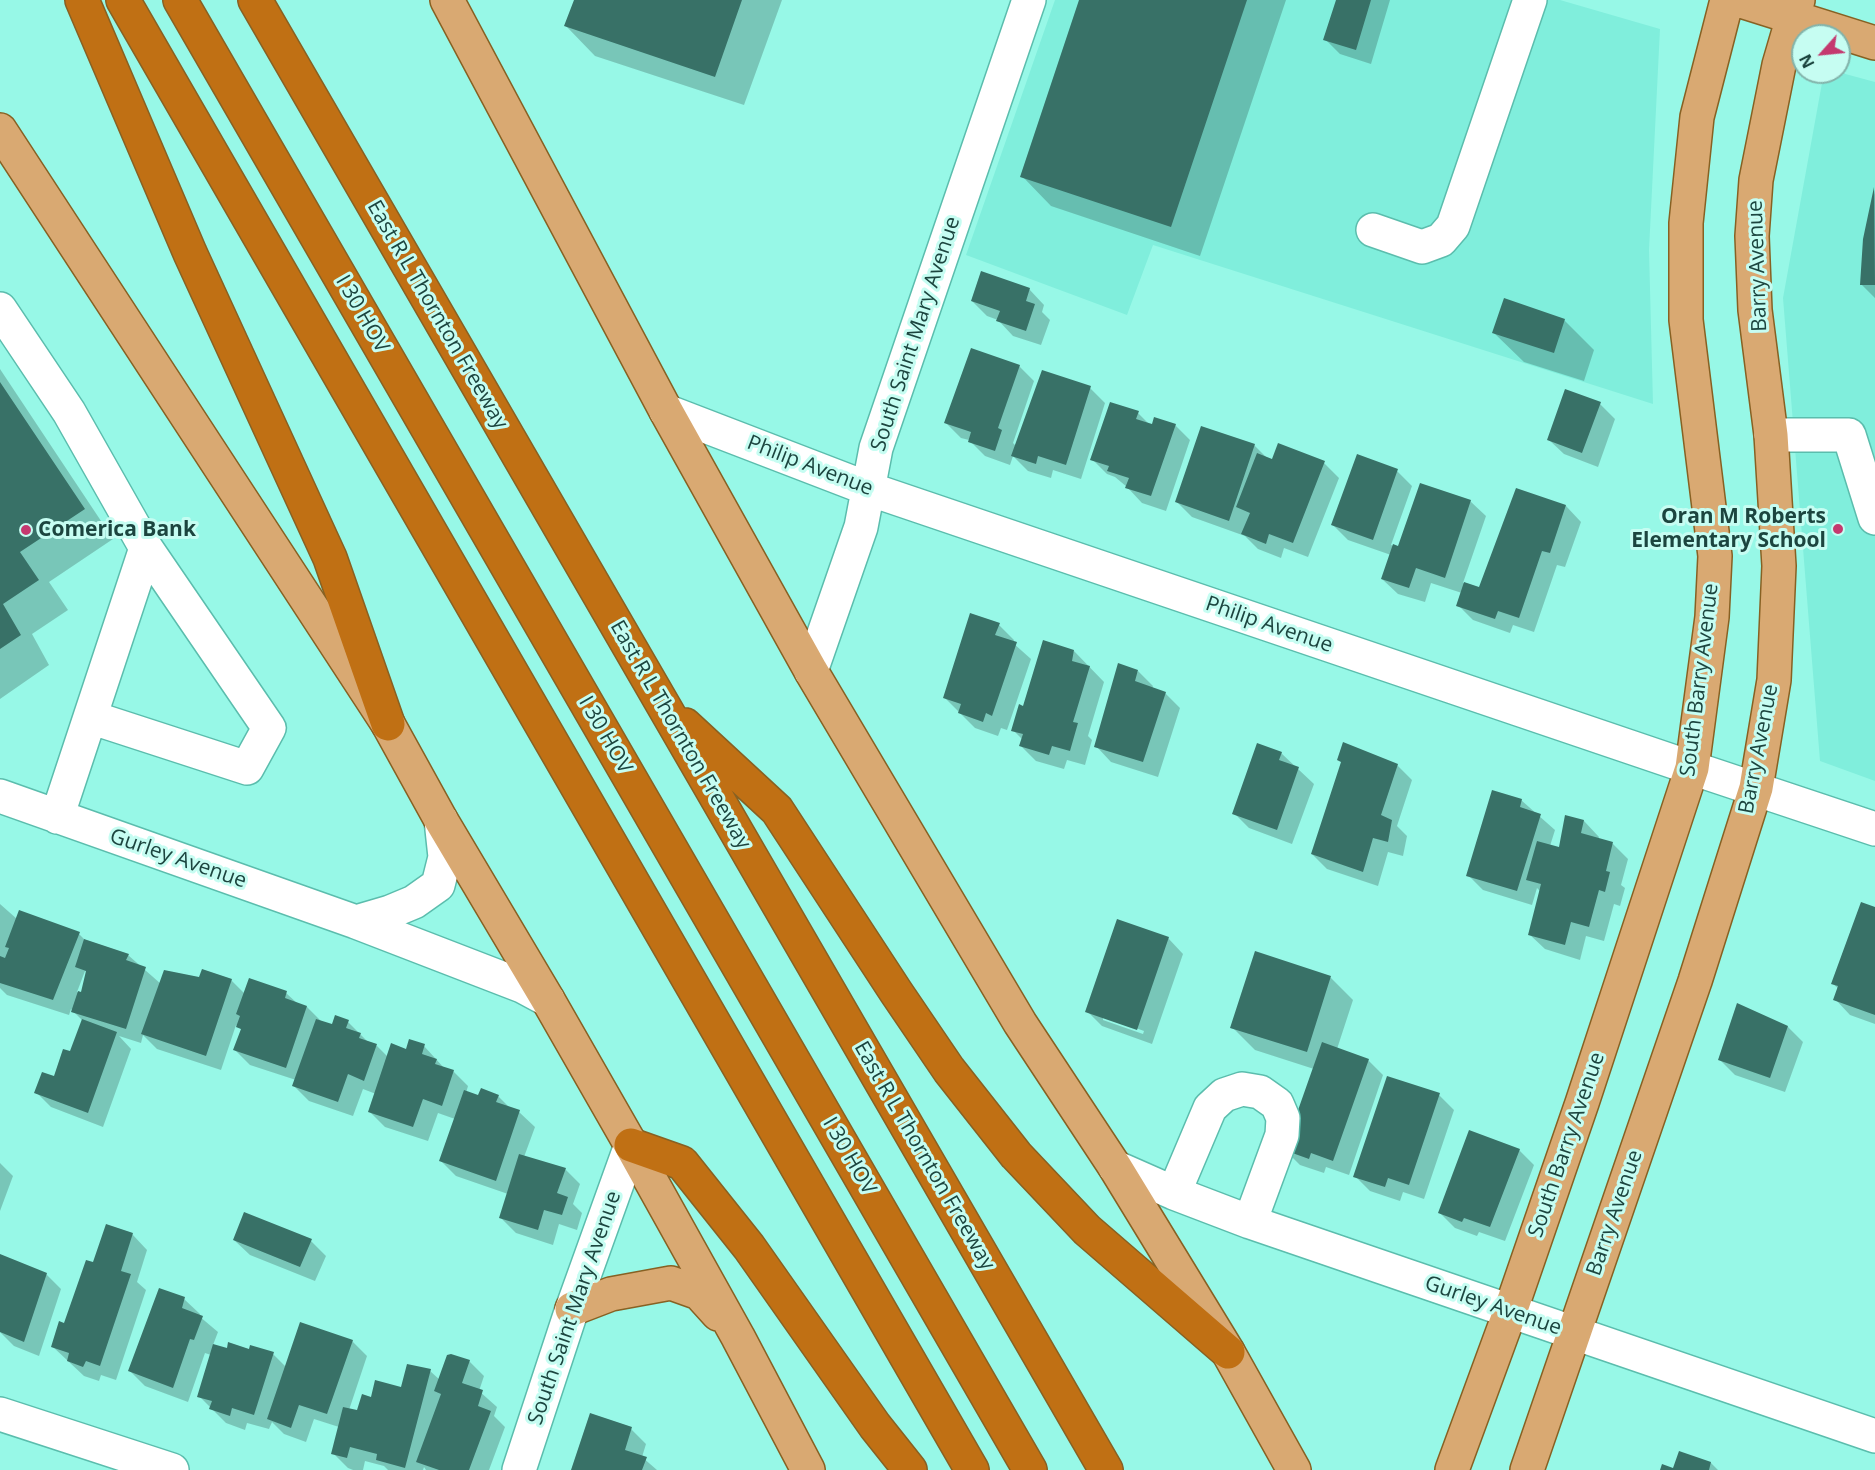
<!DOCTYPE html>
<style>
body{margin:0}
#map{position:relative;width:1875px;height:1470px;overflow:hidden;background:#97f8e7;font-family:"Open Sans",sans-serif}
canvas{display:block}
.north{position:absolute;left:1791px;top:24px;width:60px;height:60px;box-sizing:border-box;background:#c6fdf2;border:2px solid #82b3aa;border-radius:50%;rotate:243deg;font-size:16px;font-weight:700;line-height:24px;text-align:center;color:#1c453f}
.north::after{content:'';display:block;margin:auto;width:21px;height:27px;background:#c4396f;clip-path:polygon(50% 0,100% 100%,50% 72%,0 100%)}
</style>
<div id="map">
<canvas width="1875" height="1470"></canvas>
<div class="north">N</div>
</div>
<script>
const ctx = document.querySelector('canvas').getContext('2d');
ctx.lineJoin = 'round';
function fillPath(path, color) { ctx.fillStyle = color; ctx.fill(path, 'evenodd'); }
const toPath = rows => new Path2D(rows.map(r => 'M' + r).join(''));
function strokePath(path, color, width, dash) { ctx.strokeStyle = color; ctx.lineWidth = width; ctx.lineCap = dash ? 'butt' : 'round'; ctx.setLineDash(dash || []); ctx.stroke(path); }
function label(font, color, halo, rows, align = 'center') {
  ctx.font = font + ' "Open Sans",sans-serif'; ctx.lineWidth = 6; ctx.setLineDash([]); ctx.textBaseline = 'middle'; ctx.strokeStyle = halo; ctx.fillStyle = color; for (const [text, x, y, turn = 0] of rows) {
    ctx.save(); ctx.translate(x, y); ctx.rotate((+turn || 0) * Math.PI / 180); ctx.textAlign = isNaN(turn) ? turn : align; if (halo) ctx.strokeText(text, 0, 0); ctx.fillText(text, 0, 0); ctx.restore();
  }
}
fillPath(toPath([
 [1055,0,1560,0,1660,29,1649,250,1653,404,1153,245,1127,315,966,255],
 [1824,72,1838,72,1875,82,1875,781,1820,761,1783,298]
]), '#80eedc');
fillPath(toPath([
 [575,0,782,0,744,105,595,56,566,26],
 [1081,0,1286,0,1200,256,1051,206,1022,176],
 [1337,0,1390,0,1371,64,1340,54,1325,39],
 [1875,190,1875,298,1861,284,1865,239],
 [1029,289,1044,305,1042,312,1050,320,1041,345,1013,336,998,320,987,316,972,301],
 [1564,320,1594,350,1584,381,1524,362,1494,333],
 [1019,366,1034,381,1013,443,1016,446,1090,388,1105,403,1081,479,1053,470,1051,478,1028,471,1013,456,1010,465,985,456,969,440,961,438,946,423],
 [0,369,113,539,49,582,68,610,32,634,49,665,0,699],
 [1600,404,1615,419,1598,467,1564,454,1548,439],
 [1138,413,1151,426,1175,425,1190,440,1166,511,1142,503,1127,487,1115,477,1107,474,1092,459],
 [1254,445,1268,459,1324,463,1339,478,1308,557,1284,548,1281,558,1258,549,1245,536,1192,517,1177,502],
 [1397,471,1412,486,1391,545,1399,548,1470,501,1486,516,1463,583,1480,589,1517,490,1566,506,1581,522,1565,567,1557,565,1534,632,1513,625,1510,633,1473,620,1458,605,1462,593,1431,583,1425,602,1398,594,1382,579,1391,555,1348,540,1333,525],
 [999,625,1014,640,1013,643,1031,659,1007,730,1001,728,998,736,975,728,945,698],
 [1074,651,1104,682,1088,736,1092,740,1085,765,1067,760,1064,769,1036,761,1021,746,1023,740,1013,730,1024,708],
 [1138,671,1153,686,1152,689,1165,693,1180,708,1158,777,1111,762,1096,746],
 [1281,753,1314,784,1292,844,1249,828,1234,813],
 [1397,765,1412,780,1397,826,1407,836,1403,856,1388,852,1378,886,1327,869,1312,854],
 [1521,800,1555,830,1550,846,1560,849,1566,817,1584,821,1599,837,1598,840,1613,844,1628,859,1621,885,1625,888,1620,906,1614,904,1604,941,1586,936,1580,960,1545,949,1529,934,1541,892,1537,888,1532,905,1483,890,1468,875],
 [0,904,17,919,79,934,87,942,128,955,161,984,200,979,231,980,245,994,286,993,298,1004,307,1007,322,1022,333,1026,348,1022,369,1043,377,1046,388,1057,424,1046,445,1069,453,1071,468,1086,466,1093,479,1097,498,1096,510,1108,519,1112,535,1127,524,1157,565,1169,580,1184,573,1204,582,1213,577,1230,559,1224,553,1245,516,1233,501,1218,508,1194,456,1176,441,1161,455,1119,438,1113,428,1141,385,1127,370,1112,376,1094,363,1089,353,1116,309,1101,294,1086,296,1080,250,1065,235,1050,242,1030,236,1025,221,1070,157,1049,143,1035,141,1043,119,1036,131,1049,103,1127,51,1107,36,1092,55,1078,70,1053,83,1021,71,1009,69,1015,7,995,0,988],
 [85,971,87,972,82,994,77,992],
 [1875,909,1875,1024,1850,1015,1835,999,1839,989,1833,984],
 [1168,938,1183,954,1152,1044,1102,1026,1087,1011],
 [1103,1016,1144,1031,1143,1034,1103,1020],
 [1256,953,1331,978,1353,1000,1337,1049,1368,1060,1383,1075,1349,1175,1326,1167,1324,1173,1300,1165,1285,1150,1314,1069,1255,1050,1232,1027],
 [1738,1005,1788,1027,1803,1042,1785,1092,1735,1075,1719,1059],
 [1439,1095,1454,1110,1424,1199,1403,1192,1400,1201,1370,1191,1355,1176],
 [1519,1150,1534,1165,1505,1241,1479,1232,1477,1236,1455,1228,1440,1213],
 [0,1163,13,1176,0,1211],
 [132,1234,147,1250,137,1282,146,1290,116,1380,101,1375,99,1381,84,1376,52,1346,65,1325,94,1264],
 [234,1240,311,1241,326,1256,315,1281,250,1255],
 [0,1256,46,1274,61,1289,39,1356,14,1346,0,1332],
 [184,1299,200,1314,199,1316,218,1332,213,1345,228,1350,273,1354,286,1367,352,1341,367,1356,349,1410,358,1412,372,1399,402,1389,430,1371,440,1380,469,1361,484,1376,479,1391,497,1407,494,1416,505,1427,489,1470,426,1470,424,1467,423,1470,388,1470,384,1466,365,1461,363,1470,353,1470,348,1468,333,1453,339,1427,314,1419,306,1442,284,1434,272,1422,269,1429,247,1423,245,1430,226,1423,199,1396,211,1355,205,1353,188,1402,145,1386,130,1371],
 [631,1429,646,1444,642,1457,657,1470,572,1470],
 [1711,1463,1718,1470,1661,1470,1674,1470]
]), '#0003');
fillPath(toPath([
 [574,0,742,0,715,77,564,26],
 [1079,0,1247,0,1171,227,1020,177],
 [1336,0,1371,0,1356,50,1323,40],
 [1874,187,1875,285,1860,285,1863,239],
 [981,271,1030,288,1026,301,1035,304,1026,331,996,321,1000,311,971,301],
 [1504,298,1565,319,1554,353,1492,333],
 [971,348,1020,365,998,428,1002,430,995,451,968,442,971,432,944,423],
 [1042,370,1091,386,1066,465,1038,456,1036,464,1011,456],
 [0,382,85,509,20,552,39,580,3,604,21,635,0,649],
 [1565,389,1601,402,1582,453,1547,440],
 [1110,402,1139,411,1136,419,1152,424,1154,417,1176,424,1151,496,1125,488,1129,478,1107,471,1109,466,1090,460],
 [1201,426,1255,444,1229,521,1175,502],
 [1278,443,1325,461,1293,543,1269,534,1266,544,1241,534,1250,513,1236,507,1257,453,1272,459],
 [1357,454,1398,469,1373,540,1331,525],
 [1420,483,1471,500,1445,578,1416,568,1409,588,1381,579,1393,544,1398,546],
 [1516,488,1566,505,1550,553,1542,551,1519,618,1498,611,1495,619,1456,606,1464,582,1479,587],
 [970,613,1000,623,995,635,1017,642,992,716,986,713,983,722,958,713,961,704,943,698],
 [1043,640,1074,650,1072,661,1090,666,1073,722,1078,723,1070,751,1052,746,1049,755,1019,746,1023,734,1011,731,1019,704,1023,706],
 [1118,663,1138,670,1135,681,1166,692,1143,762,1094,747],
 [1343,742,1398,764,1381,815,1392,820,1388,842,1373,838,1363,872,1311,854,1341,762,1337,760],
 [1257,743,1282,752,1279,760,1299,767,1277,830,1232,814],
 [1492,790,1522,799,1520,807,1541,814,1517,891,1466,876],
 [1565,815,1584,820,1581,833,1613,842,1606,871,1610,872,1605,892,1599,890,1589,927,1571,922,1565,945,1528,935,1541,884,1526,880,1537,841,1559,847],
 [1861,902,1875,907,1875,1015,1833,1000,1838,986,1831,984],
 [19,910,80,932,53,1000,0,983,0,956,5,958,9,948,5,947],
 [1117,919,1169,937,1137,1030,1085,1012],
 [84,939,129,954,126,960,146,967,126,1029,71,1012,78,991,81,992,86,971,75,967],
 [1255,951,1331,976,1307,1052,1230,1028],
 [202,969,232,979,206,1056,141,1034,164,970,199,977],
 [249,978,287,991,285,998,307,1006,286,1068,233,1050,241,1029,236,1027,240,1016,236,1014],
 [1737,1003,1788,1026,1770,1078,1718,1060],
 [335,1015,349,1020,346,1028,361,1033,359,1038,377,1044,364,1081,348,1074,338,1102,292,1086,316,1019,332,1024],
 [82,1019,117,1032,88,1113,34,1093,42,1072,54,1076,63,1049,70,1051],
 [409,1039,425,1044,422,1054,437,1059,435,1064,454,1070,442,1106,423,1099,413,1127,368,1112,391,1043,406,1049],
 [1322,1042,1369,1059,1333,1161,1311,1153,1309,1159,1284,1150],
 [1387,1076,1440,1093,1409,1185,1388,1178,1385,1187,1353,1177],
 [481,1088,499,1095,496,1102,520,1110,496,1181,439,1161,464,1090,478,1095],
 [1469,1130,1520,1149,1490,1227,1464,1218,1462,1222,1438,1213],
 [519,1154,566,1168,557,1193,568,1197,562,1215,544,1210,538,1230,499,1218],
 [244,1212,312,1239,300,1267,233,1240],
 [106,1224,133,1233,121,1271,131,1274,100,1366,86,1361,83,1367,67,1361,69,1353,51,1347,59,1321,64,1323,86,1260,93,1262],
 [0,1254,47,1273,24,1342,0,1332],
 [159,1288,185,1297,182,1308,203,1316,194,1340,190,1339,173,1388,128,1371],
 [300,1322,353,1340,327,1414,299,1405,291,1428,267,1419],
 [228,1342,249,1349,250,1345,274,1352,254,1415,232,1408,230,1416,209,1409,212,1401,197,1397,213,1344,227,1348],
 [451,1354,470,1360,462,1383,483,1390,478,1406,491,1411,469,1470,439,1470,416,1462,441,1394,434,1391,447,1355],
 [407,1364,431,1369,405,1468,376,1460,377,1454,350,1447,347,1458,331,1454,343,1407,357,1410,362,1394,371,1397,375,1380,401,1387],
 [590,1413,632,1427,625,1450,647,1457,642,1470,571,1470],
 [1679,1451,1711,1462,1709,1470,1660,1470,1662,1464,1673,1468]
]), '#387167');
const minor = toPath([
 [1373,230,1422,247,1441,240,1453,226,1530,0],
 [0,309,69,412,146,548,57,817],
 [666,411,869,489,1692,768,1875,829],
 [1771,435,1849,435,1875,518],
 [811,671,861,527,876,448,1029,0],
 [90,717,247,768,269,728,146,548],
 [0,796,356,922],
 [441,820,445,857,438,885,414,902,390,912,356,922,522,986,548,1000],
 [1115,1167,1174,1193,1250,1222,1875,1436],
 [1174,1193,1210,1108,1224,1095,1242,1089,1260,1092,1277,1104,1283,1118,1282,1135,1250,1222],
 [0,1414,172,1470],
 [519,1470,572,1309,631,1145]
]);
const major = toPath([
 [447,0,666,411,811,671,1020,1023,1115,1167,1228,1352,1294,1470],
 [1738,0,1875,43],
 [0,130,388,724,441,820,548,1000,631,1145,738,1337,808,1470],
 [572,1309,611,1294,671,1283,699,1293,718,1314],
 [1452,1470,1510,1312,1582,1103,1692,768,1712,617,1715,556,1686,320,1686,223,1697,117,1727,0],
 [1527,1470,1695,981,1756,788,1774,680,1779,566,1771,435,1755,310,1752,236,1756,180,1779,65,1798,0]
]);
const highway = toPath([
 [82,0,190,253,330,558,388,724],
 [123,0,972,1470],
 [180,0,1030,1470],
 [255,0,1106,1470],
 [685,725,777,810,896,992,949,1070,1016,1155,1087,1230,1228,1352],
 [631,1145,682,1163,749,1247,875,1426,910,1470]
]);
strokePath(minor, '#5bbdad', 36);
strokePath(major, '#876123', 36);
strokePath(highway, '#876123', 36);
strokePath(minor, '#fff', 33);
strokePath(major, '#d9a972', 33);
strokePath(highway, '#c07014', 33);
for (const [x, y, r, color] of [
 [1838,529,6,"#c4396f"],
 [26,530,6,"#c4396f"]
]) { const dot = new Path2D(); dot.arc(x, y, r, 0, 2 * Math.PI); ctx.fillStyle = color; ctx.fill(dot); strokePath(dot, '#c6fdf2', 2); }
label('21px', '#1c453f', '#c6fdf2', [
 ["Barry Avenue",1758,266,-92],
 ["I 30 HOV",362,314,60],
 ["East R L Thornton Freeway",437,315,60],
 ["South Saint Mary Avenue",916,334,-72],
 ["Philip Avenue",810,466,21],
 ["Philip Avenue",1269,625,19],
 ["South Barry Avenue",1700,680,-83],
 ["I 30 HOV",605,735,60],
 ["East R L Thornton Freeway",680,735,60],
 ["Barry Avenue",1759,749,-79],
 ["Gurley Avenue",178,859,19],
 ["South Barry Avenue",1567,1145,-71],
 ["I 30 HOV",849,1156,60],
 ["East R L Thornton Freeway",924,1156,60],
 ["Barry Avenue",1615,1213,-71],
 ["Gurley Avenue",1493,1306,19],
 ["South Saint Mary Avenue",575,1308,-71]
]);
label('bold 21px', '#1c453f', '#c6fdf2', [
 ["Oran M Roberts",1826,517],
 ["Elementary School",1826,541],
 ["Comerica Bank",38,530,"left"]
], 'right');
</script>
